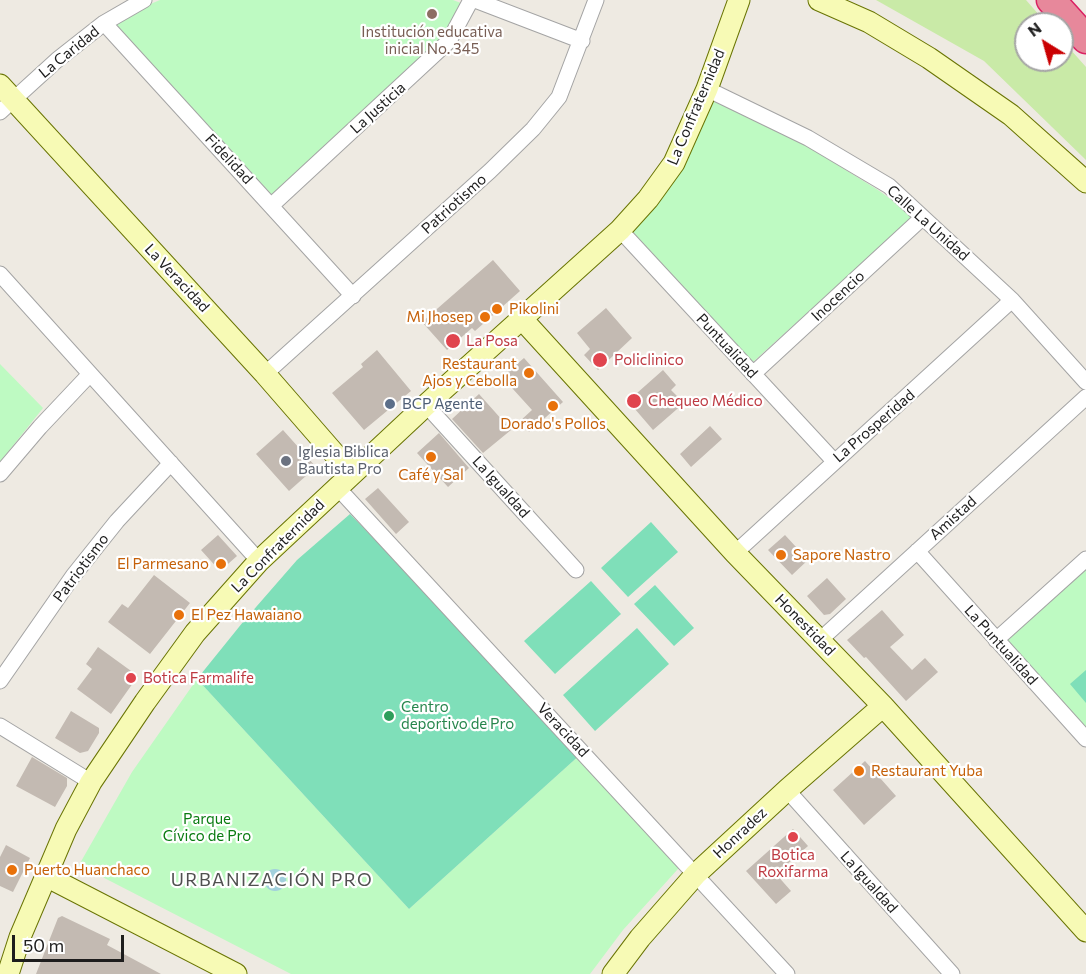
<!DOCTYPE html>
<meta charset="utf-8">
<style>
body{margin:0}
#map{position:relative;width:1086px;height:974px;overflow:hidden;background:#eeeae2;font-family:Commissioner,sans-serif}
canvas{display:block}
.north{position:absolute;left:1014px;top:12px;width:60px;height:60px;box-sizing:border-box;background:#fff;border:2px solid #a5a5a5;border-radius:50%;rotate:323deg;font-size:16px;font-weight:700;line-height:24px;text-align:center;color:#1d1d1d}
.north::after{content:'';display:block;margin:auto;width:21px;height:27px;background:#ca0002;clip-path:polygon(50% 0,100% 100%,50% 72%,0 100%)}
.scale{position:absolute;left:12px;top:935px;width:112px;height:27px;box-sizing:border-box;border:3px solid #1d1d1d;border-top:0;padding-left:8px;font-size:18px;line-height:21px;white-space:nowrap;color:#1d1d1d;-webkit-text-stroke:4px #fff;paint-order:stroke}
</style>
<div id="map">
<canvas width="1086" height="974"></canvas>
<div class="north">N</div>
<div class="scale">50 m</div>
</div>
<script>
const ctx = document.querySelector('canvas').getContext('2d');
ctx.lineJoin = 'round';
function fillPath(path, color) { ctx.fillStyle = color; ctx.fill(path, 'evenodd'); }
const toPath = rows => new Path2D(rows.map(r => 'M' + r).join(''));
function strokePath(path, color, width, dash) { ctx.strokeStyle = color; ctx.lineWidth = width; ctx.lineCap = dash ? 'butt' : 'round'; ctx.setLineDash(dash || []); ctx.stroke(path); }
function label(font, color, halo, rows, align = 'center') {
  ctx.font = font + ' Commissioner,sans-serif'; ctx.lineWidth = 4.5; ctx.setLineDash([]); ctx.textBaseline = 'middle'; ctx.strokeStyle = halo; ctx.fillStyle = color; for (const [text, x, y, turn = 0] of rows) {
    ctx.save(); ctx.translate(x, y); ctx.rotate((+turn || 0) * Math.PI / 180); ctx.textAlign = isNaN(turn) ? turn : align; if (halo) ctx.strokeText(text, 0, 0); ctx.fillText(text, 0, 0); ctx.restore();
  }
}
fillPath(toPath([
 [876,0,1026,0,1047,24,1026,24,1026,60,1062,60,1062,40,1086,67,1086,160,984,61]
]), '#c9eaa7');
fillPath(toPath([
 [160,0,453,0,461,3,443,39,272,195,116,25,134,11],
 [712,99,802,143,878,190,914,216,753,362,631,230],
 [0,364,43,408,0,462],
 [1086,569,1086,731,1004,641],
 [197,679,409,909,582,753,686,860,623,930,590,974,291,974,79,865,132,772]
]), '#befac2');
fillPath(toPath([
 [350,514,582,753,409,909,197,679,243,622,297,560],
 [651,522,678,552,628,597,601,568],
 [591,581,621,614,555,674,524,641],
 [655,585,694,628,674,646,634,604],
 [637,628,669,664,595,731,563,695],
 [1086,670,1086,703,1070,684]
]), '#7fdfb9');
fillPath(toPath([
 '264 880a11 11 0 1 1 22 0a11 11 0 1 1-22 0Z'
]), '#a2d0dd');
fillPath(toPath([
 [493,260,520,291,475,331,472,328,447,350,422,322],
 [606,308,632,338,598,370,584,355,590,349,577,333],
 [377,350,411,391,364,430,332,393,363,367,361,364],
 [524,358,563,402,529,432,520,421,532,410,502,377],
 [663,370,676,385,671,390,684,403,653,430,628,401],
 [479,394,511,430,483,453,452,419],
 [710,426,722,439,691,467,680,454],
 [283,430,316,467,289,491,256,454],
 [439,433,469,468,448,487,417,453],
 [378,488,409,522,396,534,365,499],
 [218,535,237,556,220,571,201,550],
 [785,535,808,560,792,575,768,550],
 [154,575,190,603,150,654,108,622,122,604,128,608],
 [827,578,846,599,830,614,824,615,807,596],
 [882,610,904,635,890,647,912,670,925,658,938,672,906,701,866,657,864,658,847,640],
 [98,647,138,676,111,714,77,689,92,669,86,664],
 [71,711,99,728,99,733,88,751,80,753,55,738],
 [32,757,67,778,67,786,55,807,16,786],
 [865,761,896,796,864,825,833,790],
 [793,829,808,846,776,874,791,891,776,904,746,871],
 [6,845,30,858,13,892,0,886,0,857],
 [62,916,110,939,107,945,161,974,36,974,58,918]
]), '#c3bab2');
const street = toPath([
 [475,0,582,41],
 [104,23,353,296],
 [707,89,808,138,889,186,1012,300,1086,382],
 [0,112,57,60,104,23,144,0],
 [272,205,449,41,471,0],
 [620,230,834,461],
 [0,274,259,561],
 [265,374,490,171,533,129,559,97,596,0],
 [753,374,922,218],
 [426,405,576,570],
 [0,474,40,427,90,374],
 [337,487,787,974],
 [917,551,1086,739],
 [735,553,1012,300],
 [820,640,1086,397],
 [996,640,1086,559],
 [0,681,73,576,117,521,171,463],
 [0,726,91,782],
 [787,790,952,974]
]);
const secondary = toPath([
 [819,0,869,22,929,58,1011,115,1086,182],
 [0,85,265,374,352,474],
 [522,319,735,553,883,706,1086,931],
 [46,876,236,974],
 [8,974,20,937,46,876,66,829,91,782,145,702,195,633,259,561,426,405,620,230,648,199,674,163,707,89,739,0],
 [613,974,640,938,696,874,787,790,883,706]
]);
const highway = toPath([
 [1051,0,1086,39]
]);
strokePath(street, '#a4a4a4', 17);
strokePath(secondary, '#697403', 23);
strokePath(highway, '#da2163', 31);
strokePath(street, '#fff', 15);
strokePath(secondary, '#f7fab5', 21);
strokePath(highway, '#e7889b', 28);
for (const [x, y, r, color] of [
 [432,14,6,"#8d6e63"],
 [497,309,6,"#e8710a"],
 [485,317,6,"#e8710a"],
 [453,341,8,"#e0444e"],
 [600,360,8,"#e0444e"],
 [529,373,6,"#e8710a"],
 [634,401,8,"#e0444e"],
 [390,404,6,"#5c6f8a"],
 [553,406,6,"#e8710a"],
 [431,457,6,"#e8710a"],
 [286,461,6,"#6b7280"],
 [781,555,6,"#e8710a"],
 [221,564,6,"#e8710a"],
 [179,615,6,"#e8710a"],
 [131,678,6,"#e0444e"],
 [389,716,6,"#2e9e5b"],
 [859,771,6,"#e8710a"],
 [793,837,6,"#e0444e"],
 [12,870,6,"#e8710a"]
]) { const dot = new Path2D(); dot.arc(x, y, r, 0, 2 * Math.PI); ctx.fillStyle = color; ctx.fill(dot); strokePath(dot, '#fff', 2); }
label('15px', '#785e54', '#fff', [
 ["Institución educativa",432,32],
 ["inicial No. 345",432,49]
]);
label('15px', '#1d1d1d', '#fff', [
 ["La Caridad",69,52,-39],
 ["La Confraternidad",696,107,-67],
 ["La Justicia",378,108,-42],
 ["Fidelidad",229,159,47],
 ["Patriotismo",454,204,-42],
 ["Calle La Unidad",928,223,42],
 ["La Veracidad",177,278,47],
 ["Inocencio",838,296,-43],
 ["Puntualidad",727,346,47],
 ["La Prosperidad",874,426,-41],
 ["La Igualdad",501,487,48],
 ["Amistad",953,518,-42],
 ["La Confraternidad",278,546,-45],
 ["Patriotismo",81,568,-53],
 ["Honestidad",805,625,46],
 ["La Puntualidad",1001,645,48],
 ["Veracidad",563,730,47],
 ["Honradez",740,833,-43],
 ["La Igualdad",869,882,48]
]);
label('15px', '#c56008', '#fff', [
 ["Pikolini",509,309],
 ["Mi Jhosep",473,317,"right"],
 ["Restaurant",517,364,"right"],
 ["Ajos y Cebolla",517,381,"right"],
 ["Dorado's Pollos",553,424,"center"],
 ["Café y Sal",431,475,"center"],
 ["Sapore Nastro",793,555],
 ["El Parmesano",209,564,"right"],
 ["El Pez Hawaiano",191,615],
 ["Restaurant Yuba",871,771],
 ["Puerto Huanchaco",24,870]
], 'left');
label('15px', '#be3a42', '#fff', [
 ["La Posa",466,341],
 ["Policlinico",614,360],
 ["Chequeo Médico",648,401],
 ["Botica Farmalife",143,678],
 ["Botica",793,855,"center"],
 ["Roxifarma",793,872,"center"]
], 'left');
label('15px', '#4e5e75', '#fff', [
 ["BCP Agente",402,404]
], 'left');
label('15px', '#5b616d', '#fff', [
 ["Iglesia Biblica",298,452],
 ["Bautista Pro",298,469]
], 'left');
label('15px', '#27864d', '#fff', [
 ["Centro",401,707],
 ["deportivo de Pro",401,724]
], 'left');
label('15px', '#0a7c12', '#fff', [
 ["Parque",207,819],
 ["Cívico de Pro",207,836]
]);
ctx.letterSpacing = '1.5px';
label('18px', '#505050', '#fff', [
 ["URBANIZACIÓN PRO",272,880]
]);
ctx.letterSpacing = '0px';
</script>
